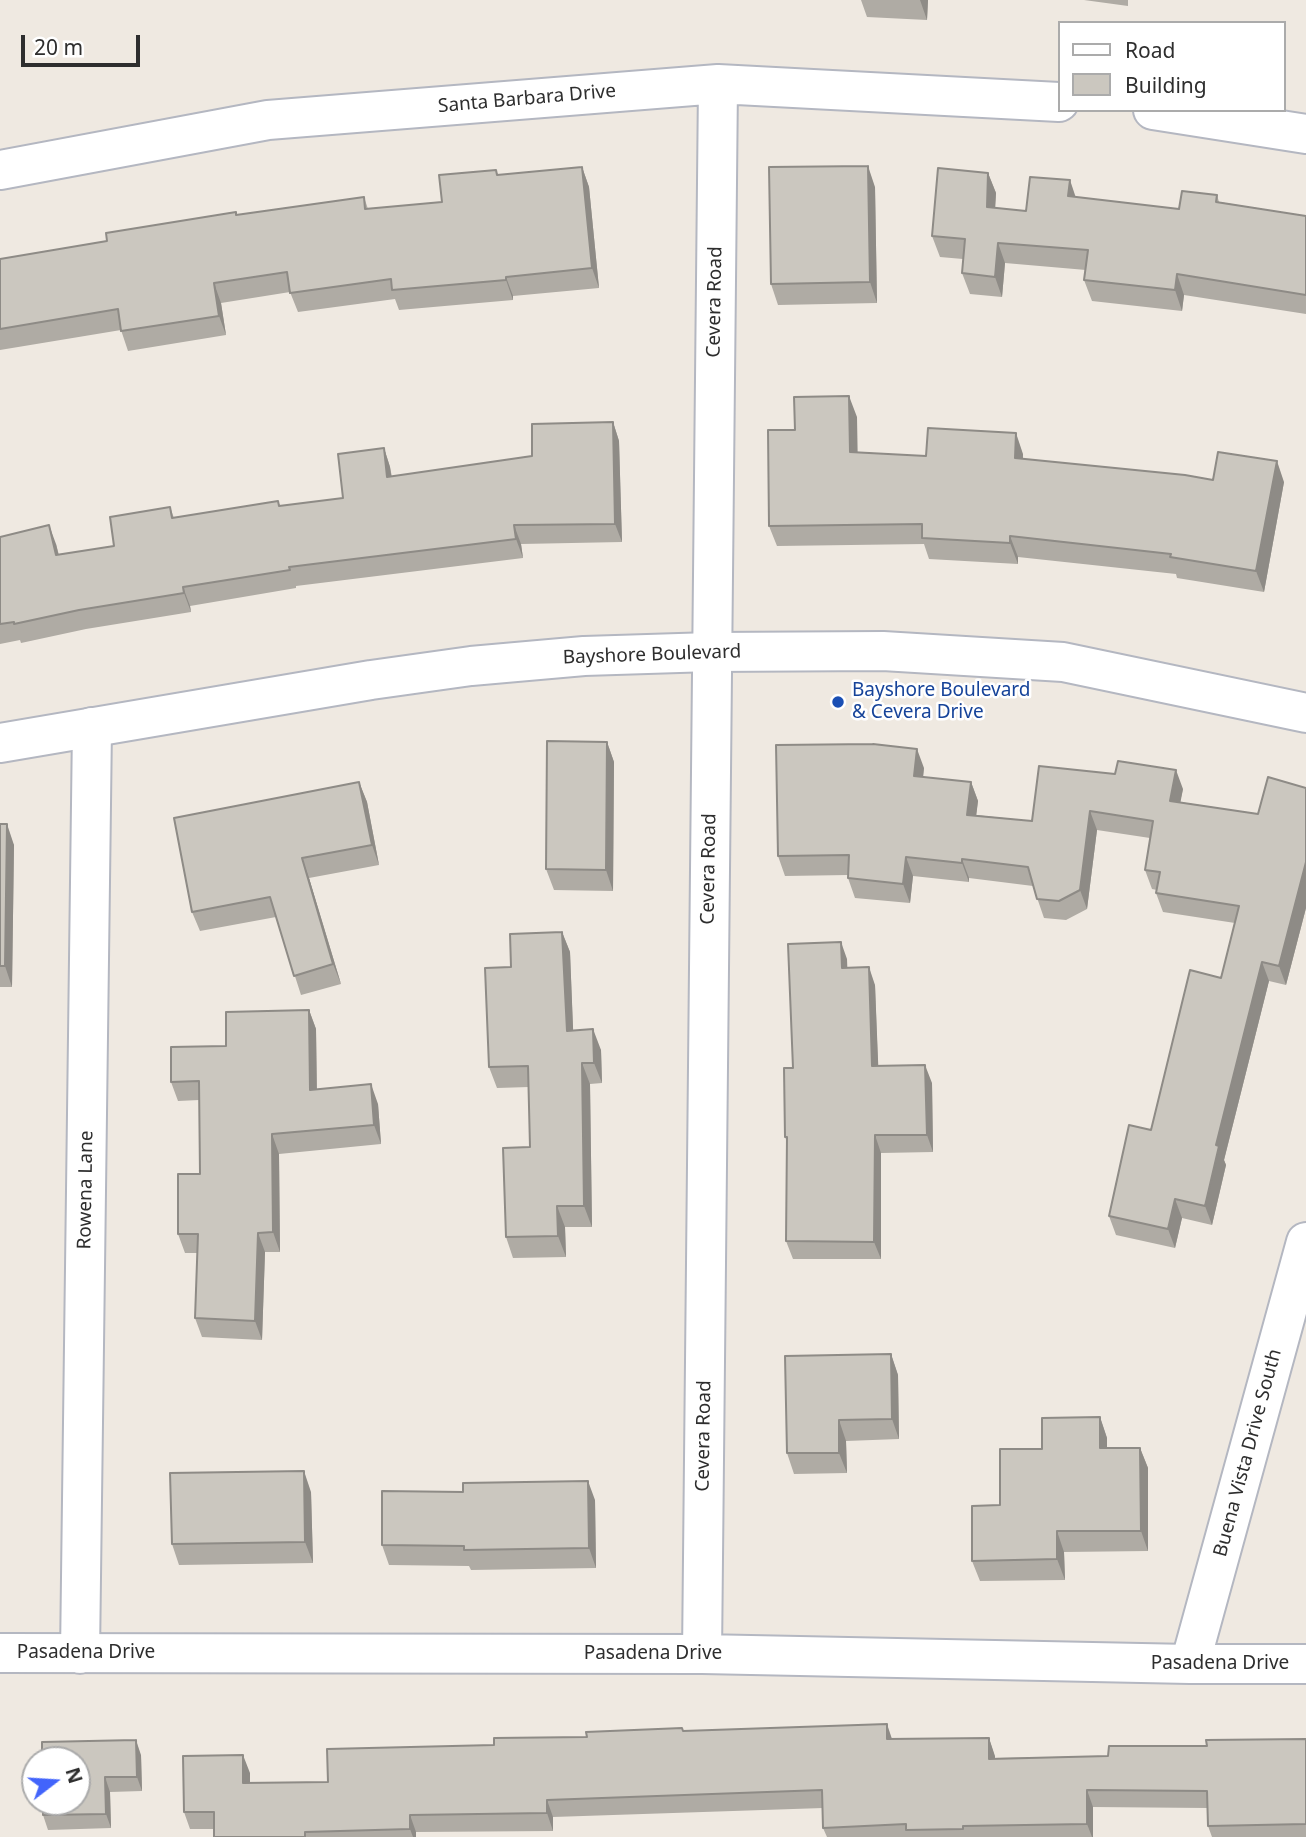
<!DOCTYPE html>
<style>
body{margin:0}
#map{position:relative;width:1306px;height:1837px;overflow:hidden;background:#efe9e1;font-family:"Noto Sans",sans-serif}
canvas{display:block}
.legend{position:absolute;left:1058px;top:21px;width:228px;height:91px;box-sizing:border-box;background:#fff;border:2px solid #ababab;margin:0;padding:9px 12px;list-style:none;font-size:21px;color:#2e2e2e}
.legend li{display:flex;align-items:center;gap:14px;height:35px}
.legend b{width:35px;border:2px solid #ababab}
.north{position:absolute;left:21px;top:1746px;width:70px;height:70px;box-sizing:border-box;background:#fff;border:2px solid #ababab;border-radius:50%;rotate:73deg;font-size:19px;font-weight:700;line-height:28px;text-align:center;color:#2e2e2e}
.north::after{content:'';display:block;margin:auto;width:24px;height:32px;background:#4264fb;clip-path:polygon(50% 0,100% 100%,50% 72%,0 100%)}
.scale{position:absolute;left:21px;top:35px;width:119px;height:32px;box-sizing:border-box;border:4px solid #2e2e2e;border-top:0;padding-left:9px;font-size:21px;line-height:24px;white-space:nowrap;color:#2e2e2e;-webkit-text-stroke:5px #fff;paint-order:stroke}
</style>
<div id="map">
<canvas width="1306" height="1837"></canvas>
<ul class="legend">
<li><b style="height:9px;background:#fff"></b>Road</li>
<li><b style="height:19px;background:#cbc7bf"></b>Building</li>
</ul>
<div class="north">N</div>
<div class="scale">20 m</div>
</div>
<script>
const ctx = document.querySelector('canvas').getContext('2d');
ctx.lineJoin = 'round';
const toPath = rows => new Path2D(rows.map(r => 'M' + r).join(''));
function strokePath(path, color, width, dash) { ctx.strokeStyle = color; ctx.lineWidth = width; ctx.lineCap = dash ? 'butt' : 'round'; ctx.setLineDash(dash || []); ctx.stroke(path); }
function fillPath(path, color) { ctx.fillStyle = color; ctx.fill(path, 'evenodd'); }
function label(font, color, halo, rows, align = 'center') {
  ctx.font = font + ' "Noto Sans",sans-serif'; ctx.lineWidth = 5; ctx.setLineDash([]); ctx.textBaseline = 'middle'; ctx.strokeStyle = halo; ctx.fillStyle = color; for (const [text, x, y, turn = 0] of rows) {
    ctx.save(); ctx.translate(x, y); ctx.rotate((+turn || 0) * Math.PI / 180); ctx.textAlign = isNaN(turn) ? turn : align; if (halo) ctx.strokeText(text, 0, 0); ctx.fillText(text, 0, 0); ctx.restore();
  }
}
const minor = toPath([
 [1153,110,1306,134],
 [0,170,268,120,718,84,1059,102],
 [0,1653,702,1654,1190,1664,1306,1664],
 [80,1654,92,727],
 [702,1654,718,84],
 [1190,1664,1306,1242]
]);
const secondary = toPath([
 [0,743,371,680,471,666,584,656,711,652,883,651,1063,662,1306,713]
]);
strokePath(minor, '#b4b7c1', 42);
strokePath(secondary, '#b4b7c1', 42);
strokePath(minor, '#fff', 38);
strokePath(secondary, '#fff', 38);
fillPath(toPath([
 [861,0,928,0,927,20,867,17],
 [1084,0,1128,0,1128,6],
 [582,167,589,187,599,288,513,296,513,300,399,310,395,299,298,312,290,292,221,303,226,335,128,351,121,330,0,350,0,259,107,241,237,215,364,197,368,209,442,202,496,170,498,175],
 [988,173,996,193,995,208,1026,211,1076,197,1179,209,1217,195,1219,202,1306,216,1306,314,1184,295,1182,311,1092,301,1084,280,1086,270,1005,263,1002,297,970,294,962,273,963,259,940,257,932,236],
 [875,187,877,303,778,305,771,284],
 [857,417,857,452,926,456,1023,454,1023,459,1213,480,1284,482,1264,592,1177,578,1176,574,1018,557,1018,564,929,559,924,544,777,546,769,526,795,430],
 [613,422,619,441,622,542,521,544,523,558,296,586,296,588,190,606,191,612,86,629,21,643,20,640,0,644,0,537,56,544,59,555,114,546,170,507,174,518,278,501,280,506,343,498,384,448,390,467,392,477,532,456],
 [607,742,614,762,613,891,554,890,546,869],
 [924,768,923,777,971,782,978,801,976,815,1032,821,1183,789,1180,802,1258,814,1306,788,1306,908,1286,985,1269,981,1224,1160,1226,1165,1212,1225,1182,1218,1175,1248,1116,1235,1109,1216,1151,1130,1221,978,1235,923,1163,912,1156,893,1157,890,1152,889,1145,870,1150,838,1097,830,1087,909,1066,920,1044,918,1033,886,969,878,969,882,913,876,910,903,855,898,848,878,848,875,785,876,778,856],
 [359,782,367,802,379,865,309,878,341,984,301,995,276,917,200,931,192,912],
 [0,824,14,845,12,987,0,987],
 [562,932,570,952,573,1030,601,1050,602,1083,590,1084,592,1227,565,1227,566,1257,513,1258,506,1237,530,1147,529,1087,497,1088,489,1067],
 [847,959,847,968,875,985,878,1066,932,1083,933,1152,881,1153,881,1259,793,1259,786,1241,787,1142,785,1137,793,1068],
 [309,1010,316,1029,317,1089,378,1104,381,1144,279,1154,280,1252,265,1252,262,1340,202,1337,195,1318,197,1253,185,1253,178,1234,200,1174,199,1100,178,1101,171,1082,226,1046],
 [891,1354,898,1375,899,1439,846,1441,847,1473,794,1474,787,1453],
 [1100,1417,1107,1438,1107,1448,1140,1448,1148,1468,1148,1551,1064,1552,1065,1580,980,1581,972,1561,1000,1505],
 [311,1492,313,1563,179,1565,172,1544],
 [595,1500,596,1568,471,1570,469,1566,389,1565,382,1545],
 [682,1728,684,1731,892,1739,989,1738,995,1758,1108,1756,1207,1746,1306,1739,1306,1837,1212,1837,1208,1826,1207,1808,1093,1807,1093,1837,827,1837,823,1828,823,1808,553,1817,553,1831,416,1832,416,1837,214,1837,214,1829,190,1829,184,1812,250,1773,250,1783,328,1782,494,1745],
 [141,1755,142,1791,110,1792,111,1828,48,1830,43,1815,77,1760]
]), '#afaba4');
fillPath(toPath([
 [920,0,928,0,927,20],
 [868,166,875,187,877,303,870,282],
 [582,167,589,187,599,288,592,268],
 [988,173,996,193,994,228,987,207],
 [1070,180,1077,201,1068,196],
 [998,243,1005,263,1002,297,995,277],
 [1177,274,1184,295,1182,311,1175,290],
 [506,277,513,296,513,300,506,280],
 [214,283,221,303,226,335,219,316],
 [849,396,857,417,858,473,850,452],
 [613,422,619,441,622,542,615,524],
 [1016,433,1023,454,1022,478,1015,458],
 [384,448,390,467,394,496,387,477],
 [1277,461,1284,482,1264,592,1256,571],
 [49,525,56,544,63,574,56,555],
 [514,525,521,544,523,558,516,539],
 [1010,536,1018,557,1018,564,1010,543],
 [183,587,190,606,191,612,184,593],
 [607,742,614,762,613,891,606,870],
 [917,749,924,768,921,795,914,776],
 [1176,770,1183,789,1177,820,1170,801],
 [359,782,367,802,379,865,372,845],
 [971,782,978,801,974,834,967,815],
 [1090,811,1097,830,1087,909,1080,890],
 [7,824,14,845,12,987,5,966],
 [906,857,913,876,910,903,903,884],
 [302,858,309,878,341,984,333,964],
 [962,859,969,878,969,882,962,863],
 [1306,862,1306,908,1286,985,1279,966],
 [562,932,570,952,574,1052,567,1031],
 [841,942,847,959,848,986,842,968],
 [1262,962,1269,981,1224,1160,1226,1165,1212,1225,1205,1206,1216,1145],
 [869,967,875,985,879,1084,872,1066],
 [309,1010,316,1029,317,1109,310,1090],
 [593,1029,601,1050,602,1083,594,1063],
 [582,1063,590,1084,592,1227,584,1206],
 [925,1065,932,1083,933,1152,927,1135],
 [371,1084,378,1104,381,1144,374,1125],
 [272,1134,279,1154,280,1252,273,1232],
 [875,1135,881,1153,881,1259,874,1242],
 [1175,1199,1182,1218,1175,1248,1168,1229],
 [557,1206,565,1227,566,1257,558,1236],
 [258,1233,265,1252,262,1340,255,1321],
 [891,1354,898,1375,899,1439,892,1419],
 [1100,1417,1107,1438,1107,1468,1100,1448],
 [839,1420,846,1441,847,1473,839,1453],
 [1140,1448,1148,1468,1148,1551,1141,1531],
 [304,1471,311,1492,313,1563,305,1542],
 [588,1481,595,1500,596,1568,589,1548],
 [1057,1531,1064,1552,1065,1580,1057,1559],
 [887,1724,893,1742,887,1739],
 [989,1738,995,1756,995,1776,989,1759],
 [136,1740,141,1755,142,1791,137,1777],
 [243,1755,250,1773,250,1800,243,1783],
 [105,1777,110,1792,111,1828,106,1814],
 [1087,1790,1093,1807,1093,1837,1092,1837,1087,1824],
 [547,1800,553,1817,553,1831,547,1813],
 [410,1815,416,1832,416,1837,413,1837,410,1829]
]), '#8e8b86');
const building = toPath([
 [868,166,870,282,771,284,769,167,868,166],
 [582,167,592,268,506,277,506,280,392,290,391,279,290,293,287,272,214,283,219,316,121,331,118,309,0,329,0,259,107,241,106,233,236,212,236,215,364,197,365,209,442,202,439,175,496,170,497,175,582,167],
 [938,168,988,173,987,207,1026,211,1030,177,1070,180,1068,196,1179,209,1182,191,1217,195,1216,202,1306,216,1306,295,1177,274,1175,290,1084,280,1088,250,998,243,995,277,962,273,965,239,932,236,938,168],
 [849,396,850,452,926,456,928,428,1016,433,1015,458,1185,475,1213,480,1218,452,1277,461,1256,571,1170,557,1171,554,1010,536,1010,543,922,538,922,524,769,526,768,430,795,430,794,397,849,396],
 [613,422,615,524,514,525,516,539,289,567,290,570,183,587,184,593,79,610,14,624,14,622,0,624,0,537,49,525,56,555,114,546,110,517,170,507,172,518,278,501,279,506,343,498,338,454,384,448,387,477,532,456,532,424,613,422],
 [547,741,607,742,606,870,546,869,547,741],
 [873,744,917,749,914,776,971,782,967,815,1032,821,1039,766,1115,774,1118,761,1176,770,1170,801,1258,814,1268,777,1306,788,1306,862,1279,966,1262,962,1216,1145,1219,1146,1205,1206,1175,1199,1168,1229,1109,1216,1129,1125,1151,1130,1190,970,1221,978,1239,906,1156,893,1160,872,1145,870,1153,821,1090,811,1080,890,1059,901,1037,899,1028,867,962,859,962,863,906,857,903,884,848,878,849,855,778,856,776,745,873,744],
 [359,782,372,845,302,858,333,964,294,976,270,897,192,912,174,818,359,782],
 [0,824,7,824,5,966,0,966,0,824],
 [562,932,567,1031,593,1029,594,1063,582,1063,584,1206,557,1206,558,1236,506,1237,503,1148,530,1147,528,1066,489,1067,485,968,511,967,510,934,562,932],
 [841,942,842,968,869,967,872,1066,925,1065,927,1135,875,1135,874,1242,786,1241,787,1137,785,1137,784,1068,793,1068,788,944,841,942],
 [309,1010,310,1090,371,1084,374,1125,272,1134,273,1232,258,1233,255,1321,195,1318,198,1234,178,1234,178,1174,200,1174,199,1081,171,1082,171,1047,226,1046,226,1012,309,1010],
 [891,1354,892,1419,839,1420,839,1453,787,1453,785,1356,891,1354],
 [1100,1417,1100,1448,1140,1448,1141,1531,1057,1531,1057,1559,972,1561,972,1506,1000,1505,1000,1449,1042,1449,1042,1418,1100,1417],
 [304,1471,305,1542,172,1544,170,1473,304,1471],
 [588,1481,589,1548,464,1550,464,1546,382,1545,382,1491,463,1492,463,1483,588,1481],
 [887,1724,887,1739,989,1738,989,1759,1108,1756,1109,1746,1207,1746,1206,1740,1306,1739,1306,1824,1208,1826,1207,1791,1087,1790,1087,1824,963,1826,963,1829,906,1830,906,1824,823,1828,822,1790,547,1800,547,1813,410,1815,410,1829,305,1832,305,1837,214,1837,214,1812,184,1812,183,1756,243,1755,243,1783,328,1782,327,1749,494,1745,494,1738,587,1737,586,1732,682,1728,683,1731,887,1724],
 [136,1740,137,1777,105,1777,106,1814,43,1815,43,1802,77,1802,77,1760,42,1760,42,1742,136,1740]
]);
fillPath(building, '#cbc7bf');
strokePath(building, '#8e8b86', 2);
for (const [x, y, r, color] of [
 [838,702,7,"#1a4fb4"]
]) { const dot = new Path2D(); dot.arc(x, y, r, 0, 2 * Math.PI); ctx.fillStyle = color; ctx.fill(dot); strokePath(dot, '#fff', 2.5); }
label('19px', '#2e2e2e', '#fff', [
 ["Santa Barbara Drive",527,99,-5],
 ["Cevera Road",715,302,-89],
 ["Bayshore Boulevard",652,655,-2],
 ["Cevera Road",709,869,-89],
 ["Rowena Lane",86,1190,-89],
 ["Cevera Road",704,1436,-89],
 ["Buena Vista Drive South",1248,1453,-75],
 ["Pasadena Drive",86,1653],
 ["Pasadena Drive",653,1654],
 ["Pasadena Drive",1220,1664]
]);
label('19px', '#164399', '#fff', [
 ["Bayshore Boulevard",852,691],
 ["& Cevera Drive",852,713]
], 'left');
</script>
